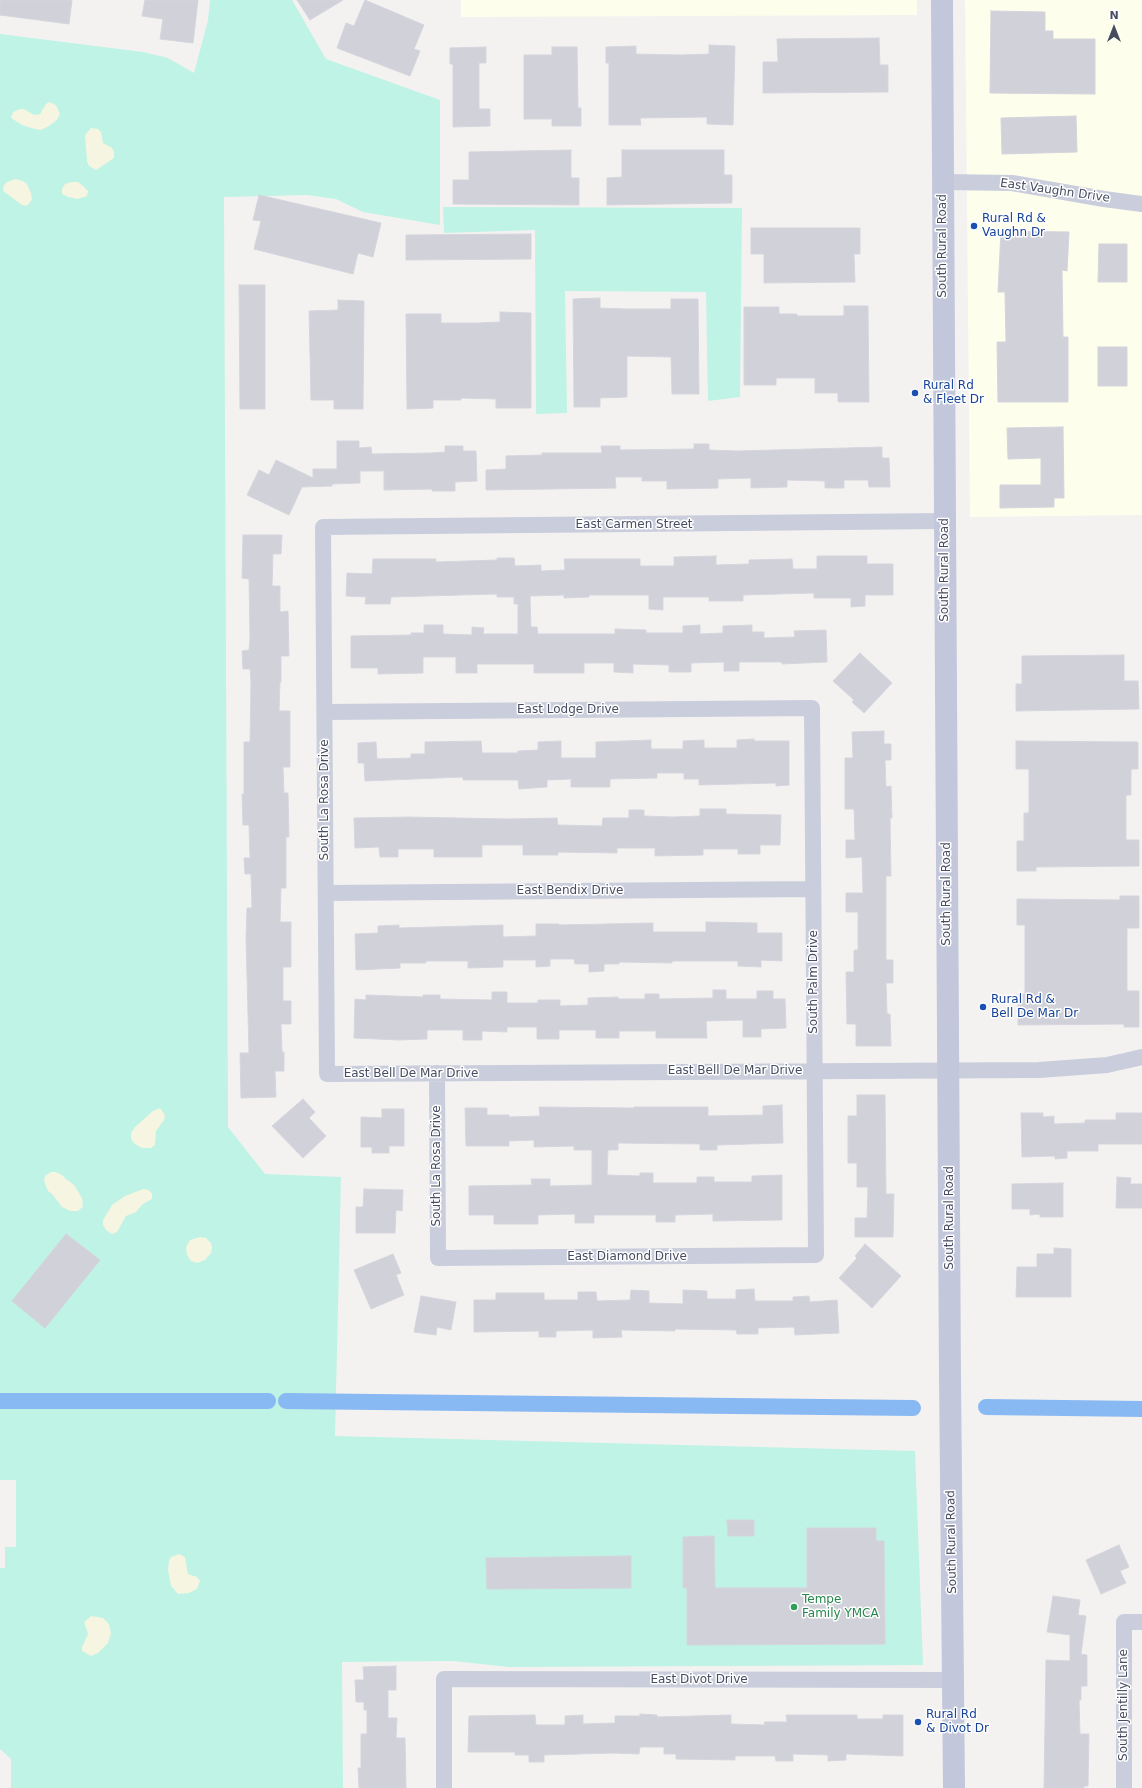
<!DOCTYPE html>
<style>
body{margin:0}
#map{position:relative;width:1142px;height:1788px;overflow:hidden;background:#f4f2f1;font-family:"DejaVu Sans",sans-serif}
canvas{display:block}
.north{position:absolute;left:1094px;top:8px;width:40px;height:40px;-webkit-text-stroke:3px #fff;paint-order:stroke;rotate:0deg;font-size:11px;font-weight:700;line-height:16px;text-align:center;color:#484c61}
.north::after{content:'';display:block;margin:auto;width:14px;height:18px;background:#484c61;clip-path:polygon(50% 0,100% 100%,50% 72%,0 100%)}
</style>
<div id="map">
<canvas width="1142" height="1788"></canvas>
<div class="north">N</div>
</div>
<script>
const ctx = document.querySelector('canvas').getContext('2d');
ctx.lineJoin = 'round';
function fillPath(path, color) { ctx.fillStyle = color; ctx.fill(path, 'evenodd'); }
const toPath = rows => new Path2D(rows.map(r => 'M' + r).join(''));
function strokePath(path, color, width, dash) { ctx.strokeStyle = color; ctx.lineWidth = width; ctx.lineCap = dash ? 'butt' : 'round'; ctx.setLineDash(dash || []); ctx.stroke(path); }
function label(font, color, halo, rows, align = 'center') {
  ctx.font = font + ' "DejaVu Sans",sans-serif'; ctx.lineWidth = 3; ctx.setLineDash([]); ctx.textBaseline = 'middle'; ctx.strokeStyle = halo; ctx.fillStyle = color; for (const [text, x, y, turn = 0] of rows) {
    ctx.save(); ctx.translate(x, y); ctx.rotate((+turn || 0) * Math.PI / 180); ctx.textAlign = isNaN(turn) ? turn : align; if (halo) ctx.strokeText(text, 0, 0); ctx.fillText(text, 0, 0); ctx.restore();
  }
}
fillPath(toPath([
 [461,0,917,0,917,15,461,17],
 [965,0,1142,0,1142,515,970,517]
]), '#fdfeec');
fillPath(toPath([
 [210,0,292,0,326,59,440,100,440,225,363,212,336,199,307,195,224,197,228,1127,265,1174,341,1177,335,1436,915,1451,923,1665,509,1667,453,1661,342,1662,343,1788,11,1788,11,1759,0,1749,0,1568,5,1568,5,1547,16,1547,16,1480,0,1480,0,34,143,52,168,58,194,73,208,20],
 [443,207,742,208,740,397,708,401,706,292,565,291,567,413,536,414,535,230,444,233]
]), '#bef3e5');
fillPath(toPath([
 [49,102,56,105,60,114,57,120,49,126,41,130,35,129,22,125,11,118,13,112,20,109,24,109,34,115,40,114,46,104],
 [91,128,98,129,101,132,103,143,112,148,114,152,114,158,96,170,89,166,87,161,85,135],
 [15,179,23,181,27,184,31,193,32,199,29,204,26,206,22,205,3,191,4,185,7,182],
 [72,182,78,182,83,186,88,191,87,196,78,199,68,197,62,194,62,189,65,184],
 [160,1108,165,1115,164,1120,156,1131,155,1145,151,1148,142,1148,135,1144,131,1139,131,1133,135,1127,153,1111],
 [51,1172,56,1172,62,1175,66,1179,74,1185,82,1198,83,1207,78,1211,70,1211,62,1207,52,1194,48,1191,44,1181,45,1176],
 [143,1189,149,1190,152,1194,152,1199,143,1204,136,1212,126,1216,117,1232,112,1234,106,1230,103,1225,103,1220,112,1205,125,1196],
 [200,1237,206,1238,211,1243,212,1248,211,1253,205,1260,197,1263,191,1261,187,1255,186,1247,190,1240],
 [179,1554,185,1557,188,1574,197,1577,200,1581,197,1589,189,1593,178,1594,171,1586,168,1570,169,1561,171,1557],
 [91,1616,103,1618,109,1624,111,1633,108,1643,98,1653,91,1656,82,1651,82,1647,88,1634,84,1622]
]), '#f5f5e2');
strokePath(toPath([
 [0,1401,268,1401],
 [286,1401,913,1408],
 [986,1407,1142,1409]
]), '#88b9f3', 16);
const building = toPath([
 [0,0,72,0,69,24,0,15,0,0],
 [145,0,198,0,193,43,160,39,163,19,142,16,145,0],
 [297,0,343,0,310,20,297,0],
 [365,0,424,25,414,49,420,51,410,76,337,48,346,23,354,26,365,0],
 [991,11,1045,12,1045,31,1053,31,1053,39,1095,39,1095,94,990,93,991,11],
 [879,38,880,65,888,65,888,92,763,93,763,62,778,62,777,39,879,38],
 [709,45,735,46,733,125,707,124,707,117,640,118,641,125,609,125,609,63,606,63,606,47,636,46,636,54,680,55,709,54,709,45],
 [486,47,486,63,479,63,479,109,490,109,490,126,453,127,453,64,450,64,450,48,486,47],
 [552,47,577,47,578,108,581,108,581,126,552,126,552,119,524,119,524,55,552,55,552,47],
 [1076,116,1077,152,1002,154,1001,118,1076,116],
 [571,150,571,178,579,178,579,205,453,204,453,180,469,180,469,152,571,150],
 [622,150,724,150,724,175,732,175,732,203,607,205,607,178,622,177,622,150],
 [259,195,381,223,373,257,358,253,353,274,254,249,261,221,253,220,259,195],
 [751,228,860,228,860,254,854,254,855,282,764,283,764,254,751,254,751,228],
 [1001,231,1069,232,1067,271,1062,270,1063,337,1068,337,1068,402,998,402,997,342,1006,342,1005,292,998,292,1001,231],
 [531,234,531,259,406,260,406,235,531,234],
 [1099,244,1127,244,1127,282,1098,282,1099,244],
 [239,285,265,285,265,409,240,409,239,285],
 [600,298,600,308,626,309,671,309,671,299,698,299,699,394,672,394,671,357,627,356,627,397,600,398,600,407,574,407,573,299,600,298],
 [338,300,364,301,363,409,334,409,334,400,311,400,309,311,338,310,338,300],
 [844,306,868,306,869,402,838,402,838,393,815,393,815,378,776,378,776,385,744,385,744,307,779,307,779,314,797,314,797,316,842,316,844,315,844,306],
 [500,312,531,313,531,408,496,408,496,399,461,398,461,400,433,400,433,408,407,409,406,314,441,314,441,323,478,323,500,322,500,312],
 [1098,347,1127,347,1127,386,1098,386,1098,347],
 [1063,427,1064,498,1054,498,1054,507,1000,508,1000,485,1041,485,1041,458,1008,459,1007,428,1063,427],
 [337,441,359,441,359,448,371,447,372,454,431,453,445,452,445,446,463,446,463,451,476,451,477,481,455,482,455,491,432,491,432,489,384,490,384,471,360,471,360,483,332,484,332,486,302,487,289,515,247,495,259,470,269,475,276,460,313,478,313,469,337,469,337,441],
 [694,444,709,444,709,450,737,451,882,447,882,458,889,458,890,487,869,487,868,480,844,480,844,488,825,488,825,481,787,480,787,487,751,488,751,478,718,479,718,488,667,489,667,481,642,481,642,477,615,477,616,488,486,490,486,470,506,469,506,456,542,455,542,453,602,453,601,446,620,446,620,450,694,449,694,444],
 [243,535,282,535,281,554,273,554,272,586,280,586,280,612,288,611,289,656,281,656,281,682,280,682,279,711,290,711,290,767,283,767,284,793,288,793,289,837,286,837,286,888,281,888,280,922,291,922,291,967,283,967,283,1001,291,1001,291,1024,281,1024,282,1052,284,1052,284,1071,275,1071,276,1097,241,1098,240,1053,249,1053,246,937,247,908,252,908,251,874,245,874,244,858,250,858,249,825,243,825,242,794,244,794,244,742,250,742,251,682,250,669,243,669,242,651,249,650,250,638,249,579,242,578,243,535],
 [716,556,716,565,749,564,749,560,792,559,793,569,817,569,817,556,867,556,867,564,893,564,893,595,865,595,865,606,851,607,851,598,814,598,814,593,743,595,743,601,709,601,709,597,663,597,663,610,649,609,649,595,589,595,589,597,564,598,564,595,530,596,531,627,537,627,538,634,615,634,615,629,646,630,646,633,683,633,683,626,700,625,700,634,723,633,723,626,752,625,752,632,764,632,764,638,795,637,794,631,826,630,827,662,782,664,782,662,739,662,739,671,724,671,724,662,691,663,691,672,669,672,669,665,633,664,633,673,614,672,614,663,584,663,584,673,534,673,534,664,477,664,477,673,456,673,456,657,423,657,423,673,378,674,378,668,351,668,351,636,411,635,411,633,424,633,424,625,443,625,443,634,472,635,472,627,484,628,483,634,518,634,518,604,514,604,514,597,497,597,497,594,391,597,390,604,365,604,366,597,346,596,347,573,372,574,373,559,436,559,436,562,497,560,497,558,514,558,515,566,541,565,541,571,565,570,564,559,640,559,640,566,674,566,674,557,716,556],
 [860,653,892,683,864,713,852,702,854,700,833,681,860,653],
 [1124,655,1124,681,1138,681,1139,709,1016,711,1016,684,1022,684,1022,656,1124,655],
 [884,731,884,744,891,744,891,760,885,760,886,787,891,786,892,818,890,818,891,876,886,876,886,960,893,960,893,983,886,983,887,1014,890,1014,891,1046,856,1046,856,1024,847,1024,846,972,854,972,854,950,858,950,858,912,846,912,846,893,863,893,862,857,846,858,846,840,855,840,854,809,845,809,845,758,853,758,852,732,884,731],
 [754,739,754,741,789,741,789,785,776,786,776,783,699,785,699,779,684,779,684,773,657,773,657,778,610,779,610,787,571,787,571,779,547,780,547,787,519,789,518,780,463,780,463,777,365,781,364,763,358,763,358,743,376,742,377,759,411,758,411,754,425,754,425,742,481,741,482,753,518,753,518,751,538,750,538,742,561,741,561,758,596,758,596,742,651,740,651,749,683,749,683,741,704,740,704,748,737,748,737,740,754,739],
 [1016,741,1138,742,1138,769,1131,769,1131,795,1126,795,1126,840,1139,840,1139,866,1036,867,1036,871,1017,871,1017,841,1024,841,1024,813,1029,813,1029,769,1016,769,1016,741],
 [700,809,726,809,726,814,781,815,780,845,760,845,760,854,738,854,738,849,703,849,703,855,655,856,655,848,617,848,617,853,558,852,558,855,523,855,523,845,482,845,482,857,434,857,434,849,398,849,398,857,380,857,379,847,355,848,354,818,408,817,507,819,557,818,558,825,602,826,603,818,629,818,629,810,644,810,644,816,673,817,700,816,700,809],
 [1120,896,1139,896,1139,928,1127,928,1127,991,1139,991,1139,1027,1124,1027,1124,1024,1018,1025,1018,994,1025,994,1025,925,1017,925,1017,899,1120,900,1120,896],
 [706,922,757,923,757,933,782,933,782,961,761,960,761,967,738,966,738,961,672,961,672,963,619,962,619,964,604,964,604,971,589,972,589,964,575,964,574,959,550,959,550,966,536,967,536,960,503,960,503,967,468,968,468,961,426,961,426,963,400,963,400,968,356,970,355,934,378,933,378,926,399,925,399,928,503,925,503,937,536,936,536,924,559,924,559,925,653,923,653,932,706,932,706,922],
 [713,990,726,990,726,999,757,999,757,991,773,991,773,999,785,999,786,1028,761,1029,761,1037,743,1037,743,1020,706,1021,707,1038,656,1038,656,1031,619,1031,619,1038,596,1038,596,1030,559,1030,559,1039,537,1039,537,1027,507,1027,507,1032,482,1031,482,1040,463,1040,463,1030,427,1030,427,1039,399,1040,354,1038,355,999,366,1000,366,995,423,997,423,995,440,995,440,999,492,1000,492,992,507,992,507,1003,538,1003,538,1000,560,1000,560,1006,588,1005,588,998,618,997,618,999,645,999,645,994,659,994,659,999,713,998,713,990],
 [857,1095,885,1095,886,1194,894,1194,893,1237,855,1237,855,1218,867,1218,868,1187,857,1187,857,1163,848,1163,848,1116,857,1116,857,1095],
 [303,1099,315,1112,309,1118,326,1136,303,1158,272,1126,303,1099],
 [782,1105,783,1143,717,1145,717,1150,700,1150,700,1144,618,1143,618,1150,608,1150,607,1175,640,1176,640,1173,653,1173,653,1183,697,1183,697,1177,714,1177,714,1182,752,1182,752,1176,782,1175,782,1220,713,1221,713,1214,675,1215,675,1222,656,1222,656,1215,594,1215,594,1223,575,1223,575,1214,538,1215,538,1224,494,1224,494,1215,469,1215,469,1186,532,1185,531,1179,550,1179,550,1186,592,1185,592,1150,574,1150,574,1146,534,1147,534,1140,509,1141,509,1146,466,1146,465,1108,487,1108,487,1115,509,1115,509,1117,540,1116,539,1107,634,1108,634,1107,708,1107,708,1116,763,1115,763,1106,782,1105],
 [382,1109,404,1109,404,1146,389,1146,389,1153,372,1153,372,1147,361,1147,361,1117,382,1118,382,1109],
 [1021,1113,1043,1113,1043,1117,1054,1116,1054,1124,1085,1123,1085,1120,1116,1120,1116,1113,1142,1113,1142,1144,1098,1144,1098,1151,1067,1151,1067,1158,1055,1159,1055,1156,1022,1157,1021,1113],
 [1117,1177,1131,1178,1130,1184,1142,1184,1142,1208,1116,1208,1117,1177],
 [1063,1183,1063,1217,1040,1217,1040,1214,1030,1215,1030,1209,1012,1209,1012,1184,1063,1183],
 [364,1189,403,1190,402,1211,396,1210,395,1233,356,1233,356,1207,363,1207,364,1189],
 [66,1234,100,1260,45,1328,12,1301,66,1234],
 [865,1244,901,1276,872,1308,839,1278,857,1258,855,1256,865,1244],
 [1054,1248,1071,1249,1071,1297,1016,1297,1017,1267,1037,1267,1037,1254,1054,1254,1054,1248],
 [393,1254,401,1273,396,1275,404,1295,371,1309,354,1270,393,1254],
 [754,1289,755,1301,793,1301,793,1297,809,1296,810,1302,837,1300,839,1333,795,1335,794,1327,758,1328,758,1334,737,1334,736,1330,675,1329,675,1331,621,1330,622,1337,593,1338,593,1330,556,1331,556,1337,539,1337,539,1331,474,1332,474,1300,496,1300,496,1293,544,1293,544,1300,578,1300,578,1292,596,1292,597,1301,630,1300,631,1290,649,1291,649,1303,683,1304,683,1290,707,1291,707,1299,736,1299,736,1290,754,1289],
 [421,1296,456,1302,451,1330,437,1327,436,1335,414,1332,421,1296],
 [727,1520,754,1520,754,1536,728,1536,727,1520],
 [807,1528,876,1528,876,1541,884,1541,885,1644,687,1645,687,1588,683,1588,683,1537,714,1536,715,1588,807,1588,807,1528],
 [1119,1545,1129,1567,1120,1571,1126,1583,1101,1594,1086,1560,1119,1545],
 [631,1556,631,1588,487,1589,486,1558,631,1556],
 [1053,1596,1080,1600,1078,1615,1086,1616,1081,1654,1087,1655,1087,1686,1081,1686,1081,1700,1079,1700,1080,1734,1089,1734,1088,1786,1084,1786,1084,1788,1044,1788,1046,1660,1070,1661,1070,1635,1047,1632,1053,1596],
 [396,1666,396,1690,388,1690,388,1718,397,1718,396,1738,405,1738,406,1788,359,1788,358,1768,361,1768,361,1734,367,1734,367,1710,364,1710,364,1702,356,1702,355,1680,364,1680,363,1667,396,1666],
 [640,1714,657,1715,657,1717,731,1715,731,1724,765,1725,764,1722,787,1722,786,1715,857,1715,857,1719,883,1719,883,1715,903,1715,903,1756,846,1754,846,1760,828,1761,828,1755,793,1754,793,1761,776,1761,775,1756,735,1756,735,1760,676,1759,676,1754,664,1754,664,1747,640,1747,639,1754,614,1753,544,1755,544,1762,529,1762,529,1755,515,1755,515,1752,468,1752,469,1716,535,1715,536,1725,565,1725,565,1716,583,1715,583,1724,615,1723,615,1716,640,1716,640,1714]
]);
fillPath(building, '#d1d1d9');
strokePath(building, '#d5d5dd', 1);
strokePath(toPath([
 [943,182,1012,183,1104,199,1142,204],
 [944,521,323,527,327,1074,1039,1070,1107,1065,1142,1057],
 [325,712,812,708,816,1255,438,1258,437,1073],
 [326,893,813,889],
 [444,1788,444,1679,953,1680],
 [1124,1788,1124,1622,1142,1622]
]), '#cacedc', 16);
strokePath(toPath([
 [942,0,950,1377,954,1788]
]), '#c3c7db', 22);
for (const [x, y, r, color] of [
 [974,226,4,"#1a4fb4"],
 [915,393,4,"#1a4fb4"],
 [983,1007,4,"#1a4fb4"],
 [794,1607,4,"#2e9e5b"],
 [918,1722,4,"#1a4fb4"]
]) { const dot = new Path2D(); dot.arc(x, y, r, 0, 2 * Math.PI); ctx.fillStyle = color; ctx.fill(dot); strokePath(dot, '#fff', 1.5); }
label('12px', '#484c61', '#fff', [
 ["East Vaughn Drive",1055,191,8],
 ["South Rural Road",943,246,-90],
 ["East Carmen Street",634,525],
 ["South Rural Road",945,570,-90],
 ["East Lodge Drive",568,710],
 ["South La Rosa Drive",325,800,-90],
 ["East Bendix Drive",570,891],
 ["South Rural Road",947,894,-90],
 ["South Palm Drive",814,982,-90],
 ["East Bell De Mar Drive",735,1071],
 ["East Bell De Mar Drive",411,1074],
 ["South La Rosa Drive",437,1166,-90],
 ["South Rural Road",950,1218,-90],
 ["East Diamond Drive",627,1257],
 ["South Rural Road",952,1542,-91],
 ["East Divot Drive",699,1680],
 ["South Jentilly Lane",1124,1705,-90]
]);
label('12px', '#164399', '#fff', [
 ["Rural Rd &",982,219],
 ["Vaughn Dr",982,233],
 ["Rural Rd",923,386],
 ["& Fleet Dr",923,400],
 ["Rural Rd &",991,1000],
 ["Bell De Mar Dr",991,1014],
 ["Rural Rd",926,1715],
 ["& Divot Dr",926,1729]
], 'left');
label('12px', '#27864d', '#fff', [
 ["Tempe",802,1600],
 ["Family YMCA",802,1614]
], 'left');
</script>
